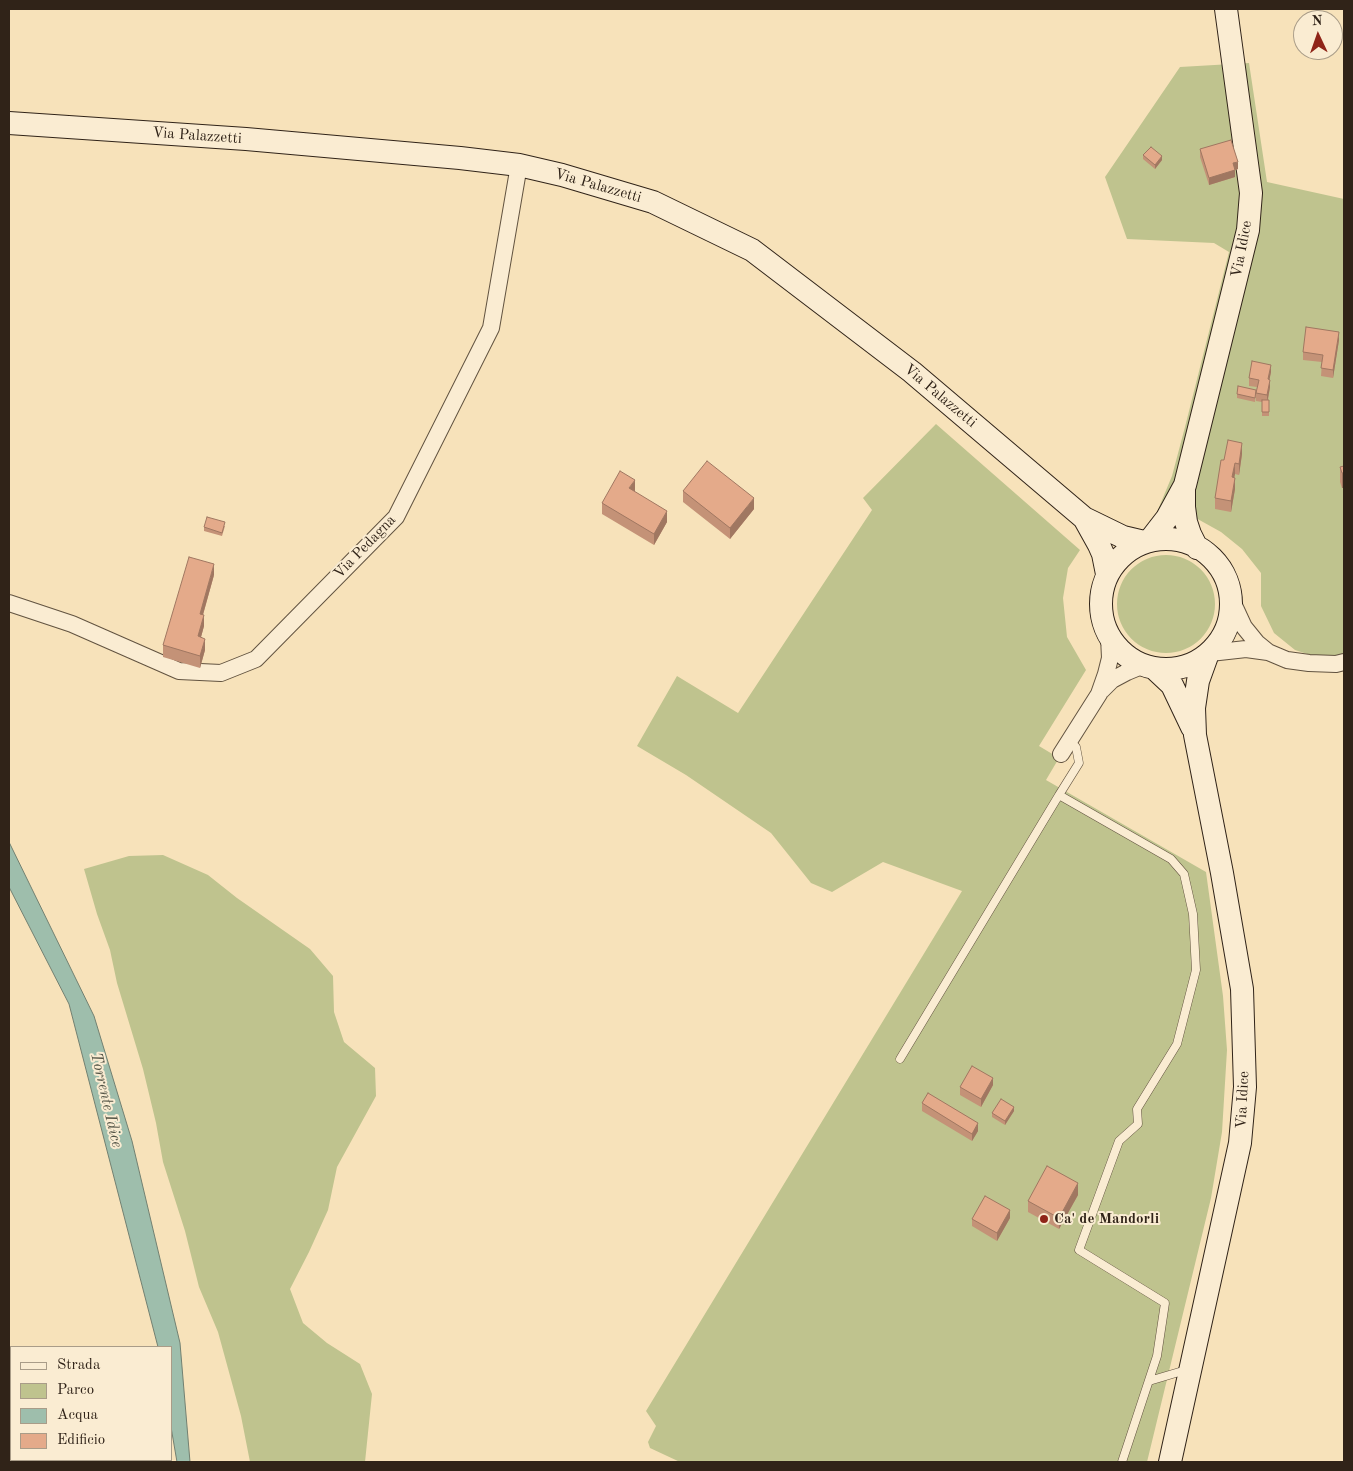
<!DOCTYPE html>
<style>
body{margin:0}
#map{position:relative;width:1353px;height:1471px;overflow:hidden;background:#f7e2ba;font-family:"Old Standard TT",serif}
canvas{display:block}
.frame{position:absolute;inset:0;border:10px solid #302318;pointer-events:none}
.legend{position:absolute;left:10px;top:1346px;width:162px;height:115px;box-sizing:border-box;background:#faecd2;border:1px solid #a99c88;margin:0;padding:6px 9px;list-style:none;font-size:15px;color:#302318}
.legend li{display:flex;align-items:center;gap:10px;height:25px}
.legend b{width:25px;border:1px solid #a99c88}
.north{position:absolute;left:1293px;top:10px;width:50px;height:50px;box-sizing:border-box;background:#faecd2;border:1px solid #a99c88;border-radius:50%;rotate:357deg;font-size:14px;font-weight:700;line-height:20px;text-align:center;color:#302318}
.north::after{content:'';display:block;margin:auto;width:18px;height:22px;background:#8f2418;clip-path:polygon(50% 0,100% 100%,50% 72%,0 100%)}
</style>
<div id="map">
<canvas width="1353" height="1471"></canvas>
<div class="frame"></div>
<ul class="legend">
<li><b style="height:6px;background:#faecd2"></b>Strada</li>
<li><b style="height:14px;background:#bfc38e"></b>Parco</li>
<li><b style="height:14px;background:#9ebeac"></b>Acqua</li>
<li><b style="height:14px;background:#e4aa8a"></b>Edificio</li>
</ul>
<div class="north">N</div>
</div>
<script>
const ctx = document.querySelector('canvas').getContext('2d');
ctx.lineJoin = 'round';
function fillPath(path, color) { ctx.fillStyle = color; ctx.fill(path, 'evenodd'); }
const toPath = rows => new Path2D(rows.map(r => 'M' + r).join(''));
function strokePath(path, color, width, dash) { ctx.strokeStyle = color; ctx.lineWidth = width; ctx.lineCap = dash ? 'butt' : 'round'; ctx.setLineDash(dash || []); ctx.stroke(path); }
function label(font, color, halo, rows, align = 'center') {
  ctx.font = font + ' "Old Standard TT",serif'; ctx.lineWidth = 4; ctx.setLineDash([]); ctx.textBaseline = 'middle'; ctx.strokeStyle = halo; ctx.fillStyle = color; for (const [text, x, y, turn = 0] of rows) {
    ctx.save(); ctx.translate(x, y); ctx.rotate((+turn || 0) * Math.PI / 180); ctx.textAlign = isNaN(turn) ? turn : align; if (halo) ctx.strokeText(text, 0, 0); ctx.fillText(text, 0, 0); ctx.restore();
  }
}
fillPath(toPath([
 [1249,63,1267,182,1344,199,1344,666,1295,650,1274,633,1261,606,1261,573,1242,549,1221,532,1194,517,1157,512,1172,476,1185,427,1229,252,1214,243,1127,239,1105,177,1180,67],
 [936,424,1080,550,1068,568,1063,598,1067,637,1086,670,1039,746,1059,758,1046,780,1206,872,1223,996,1227,1050,1222,1132,1211,1198,1147,1462,680,1462,650,1448,648,1442,656,1426,646,1411,962,891,883,862,832,892,811,883,771,833,686,775,637,746,677,676,738,713,872,510,863,498],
 '1117 604a49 49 0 1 1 98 0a49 49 0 1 1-98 0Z',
 [163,855,208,875,237,898,310,949,333,976,334,1012,344,1042,375,1068,376,1096,337,1167,328,1210,309,1252,290,1289,303,1323,327,1343,360,1364,372,1394,365,1462,250,1462,241,1416,218,1332,199,1287,185,1231,163,1162,156,1123,143,1069,117,983,110,950,97,914,84,869,129,856]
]), '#bfc38e');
const water = toPath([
 [9,842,94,1016,132,1141,180,1343,190,1462,177,1462,171,1427,171,1347,158,1347,69,1004,9,887,9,842]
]);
fillPath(water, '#9ebeac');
strokePath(water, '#728071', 1);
const lane = toPath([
 [1070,741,1076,747,1079,763,1059,795,1171,859,1184,874,1193,914,1196,970,1177,1044,1137,1109,1138,1124,1119,1141,1079,1250,1165,1303,1157,1356,1122,1462],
 [900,1059,1059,795],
 [1149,1381,1186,1370]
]);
const street = toPath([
 [1232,601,1244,627,1257,643,1268,652],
 [9,603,72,624,179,671,221,673,256,659,396,517,491,328,519,165],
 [1210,653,1246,649,1268,652,1287,660,1309,663,1336,664,1344,662],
 [1102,690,1112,680,1127,672,1144,665],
 [1061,754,1099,694,1106,674,1110,658,1109,637]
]);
const secondary = toPath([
 [9,123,246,139,460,158,519,165,562,175,653,202,752,250,912,372,1084,518,1123,537,1144,542],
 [1184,489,1184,507,1186,522,1190,534,1197,548],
 [1084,518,1099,545,1103,554,1107,574],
 '1101 604a65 65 0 1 1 130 0a65 65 0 1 1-130 0Z',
 [1150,540,1167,518,1185,485,1248,230,1251,193,1226,9],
 [1156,670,1172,685,1192,727],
 [1170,1462,1240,1143,1245,1087,1242,989,1222,873,1195,735,1194,708,1198,681,1207,656]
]);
strokePath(lane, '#625340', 9);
strokePath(street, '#625340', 18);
strokePath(secondary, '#302318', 24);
strokePath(lane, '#faecd2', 8);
strokePath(street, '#faecd2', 16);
strokePath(secondary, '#faecd2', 22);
fillPath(toPath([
 [1200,149,1238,169,1235,170,1235,177,1209,185,1200,157],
 [1143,155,1162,160,1155,169,1143,159],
 [1339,340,1333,378,1321,376,1322,362,1303,360,1303,352],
 [1271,372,1269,380,1270,387,1268,400,1269,400,1269,416,1262,416,1262,402,1256,401,1256,394,1255,402,1237,398,1237,394,1256,393,1257,387,1249,386,1249,378],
 [1242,454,1239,475,1235,474,1234,478,1235,489,1231,512,1215,509,1215,498,1224,460],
 [1344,462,1344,488,1342,488,1340,482,1340,467,1344,466],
 [634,491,667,522,654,545,602,514,602,503,635,491],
 [683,491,754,509,730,539,683,502],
 [225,526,222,536,204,531,204,527],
 [214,575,203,615,204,626,201,637,205,650,200,668,163,657,163,645],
 [993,1085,981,1107,960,1095,960,1087],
 [922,1103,978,1131,972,1141,922,1111],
 [1014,1111,1005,1125,992,1117,992,1113],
 [1078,1195,1059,1229,1028,1212,1028,1201],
 [1010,1218,997,1241,972,1226,972,1219]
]), '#c49277');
fillPath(toPath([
 [1162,156,1162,160,1155,169,1155,165],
 [1238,162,1238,169,1235,170,1235,177,1209,185,1209,178,1233,163],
 [1339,332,1339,340,1333,378,1333,370],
 [1271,365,1271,372,1268,387,1268,379],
 [1270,380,1270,387,1267,403,1267,395],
 [1242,443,1242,454,1239,475,1239,464],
 [1235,463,1235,474,1232,489,1232,477],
 [1342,473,1344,473,1344,488,1342,488],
 [1235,478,1235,489,1231,512,1231,501],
 [635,480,635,491,629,500,629,488],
 [754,498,754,509,730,539,730,528],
 [667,511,667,522,654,545,654,534],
 [214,564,214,575,200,625,200,614],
 [204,615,204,626,198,648,198,636],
 [205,639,205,650,200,668,200,656],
 [993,1078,993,1085,981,1107,981,1099],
 [1014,1107,1014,1111,1005,1125,1005,1121],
 [978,1123,978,1131,972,1141,972,1134],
 [1078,1183,1078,1195,1059,1229,1059,1218],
 [1010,1210,1010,1218,997,1241,997,1233]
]), '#a07761');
const building = toPath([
 [1231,140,1238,162,1233,163,1235,170,1209,178,1200,149,1231,140],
 [1151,147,1162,156,1155,165,1143,155,1151,147],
 [1306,327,1339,332,1333,370,1321,368,1323,355,1303,352,1306,327],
 [1252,361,1271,365,1268,379,1270,380,1267,395,1256,393,1259,380,1249,378,1252,361],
 [1238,386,1256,390,1255,398,1237,394,1238,386],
 [1262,400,1269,400,1269,412,1262,412,1262,400],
 [1228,440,1242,443,1239,464,1235,463,1232,477,1235,478,1231,501,1215,498,1221,460,1224,460,1228,440],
 [707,461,754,498,730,528,683,491,707,461],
 [1344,466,1344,473,1342,473,1340,467,1344,466],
 [620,471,635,480,629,488,667,511,654,534,602,503,620,471],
 [207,517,225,522,222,533,204,527,207,517],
 [189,557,214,564,200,614,204,615,198,636,205,639,200,656,163,645,189,557],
 [972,1066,993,1078,981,1099,960,1087,972,1066],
 [928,1093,978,1123,972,1134,922,1103,928,1093],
 [1001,1099,1014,1107,1005,1121,992,1113,1001,1099],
 [1047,1166,1078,1183,1059,1218,1028,1201,1047,1166],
 [985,1196,1010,1210,997,1233,972,1219,985,1196]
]);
fillPath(building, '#e4aa8a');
strokePath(building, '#a07761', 1);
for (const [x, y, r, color] of [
 [1044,1219,5,"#8f2418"]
]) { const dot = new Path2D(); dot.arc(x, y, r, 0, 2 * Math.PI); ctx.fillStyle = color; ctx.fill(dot); strokePath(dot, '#faecd2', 2); }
label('15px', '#302318', '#faecd2', [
 ["Via Palazzetti",197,136,4],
 ["Via Palazzetti",598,186,16],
 ["Via Idice",1242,249,-79],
 ["Via Palazzetti",940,396,40],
 ["Via Pedagna",365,547,-46],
 ["Via Idice",1243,1100,-87]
]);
label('bold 15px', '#302318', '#faecd2', [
 ["Ca' de Mandorli",1054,1219]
], 'left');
label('italic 16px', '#515244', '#faecd2', [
 ["Torrente Idice",106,1100,77]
]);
</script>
